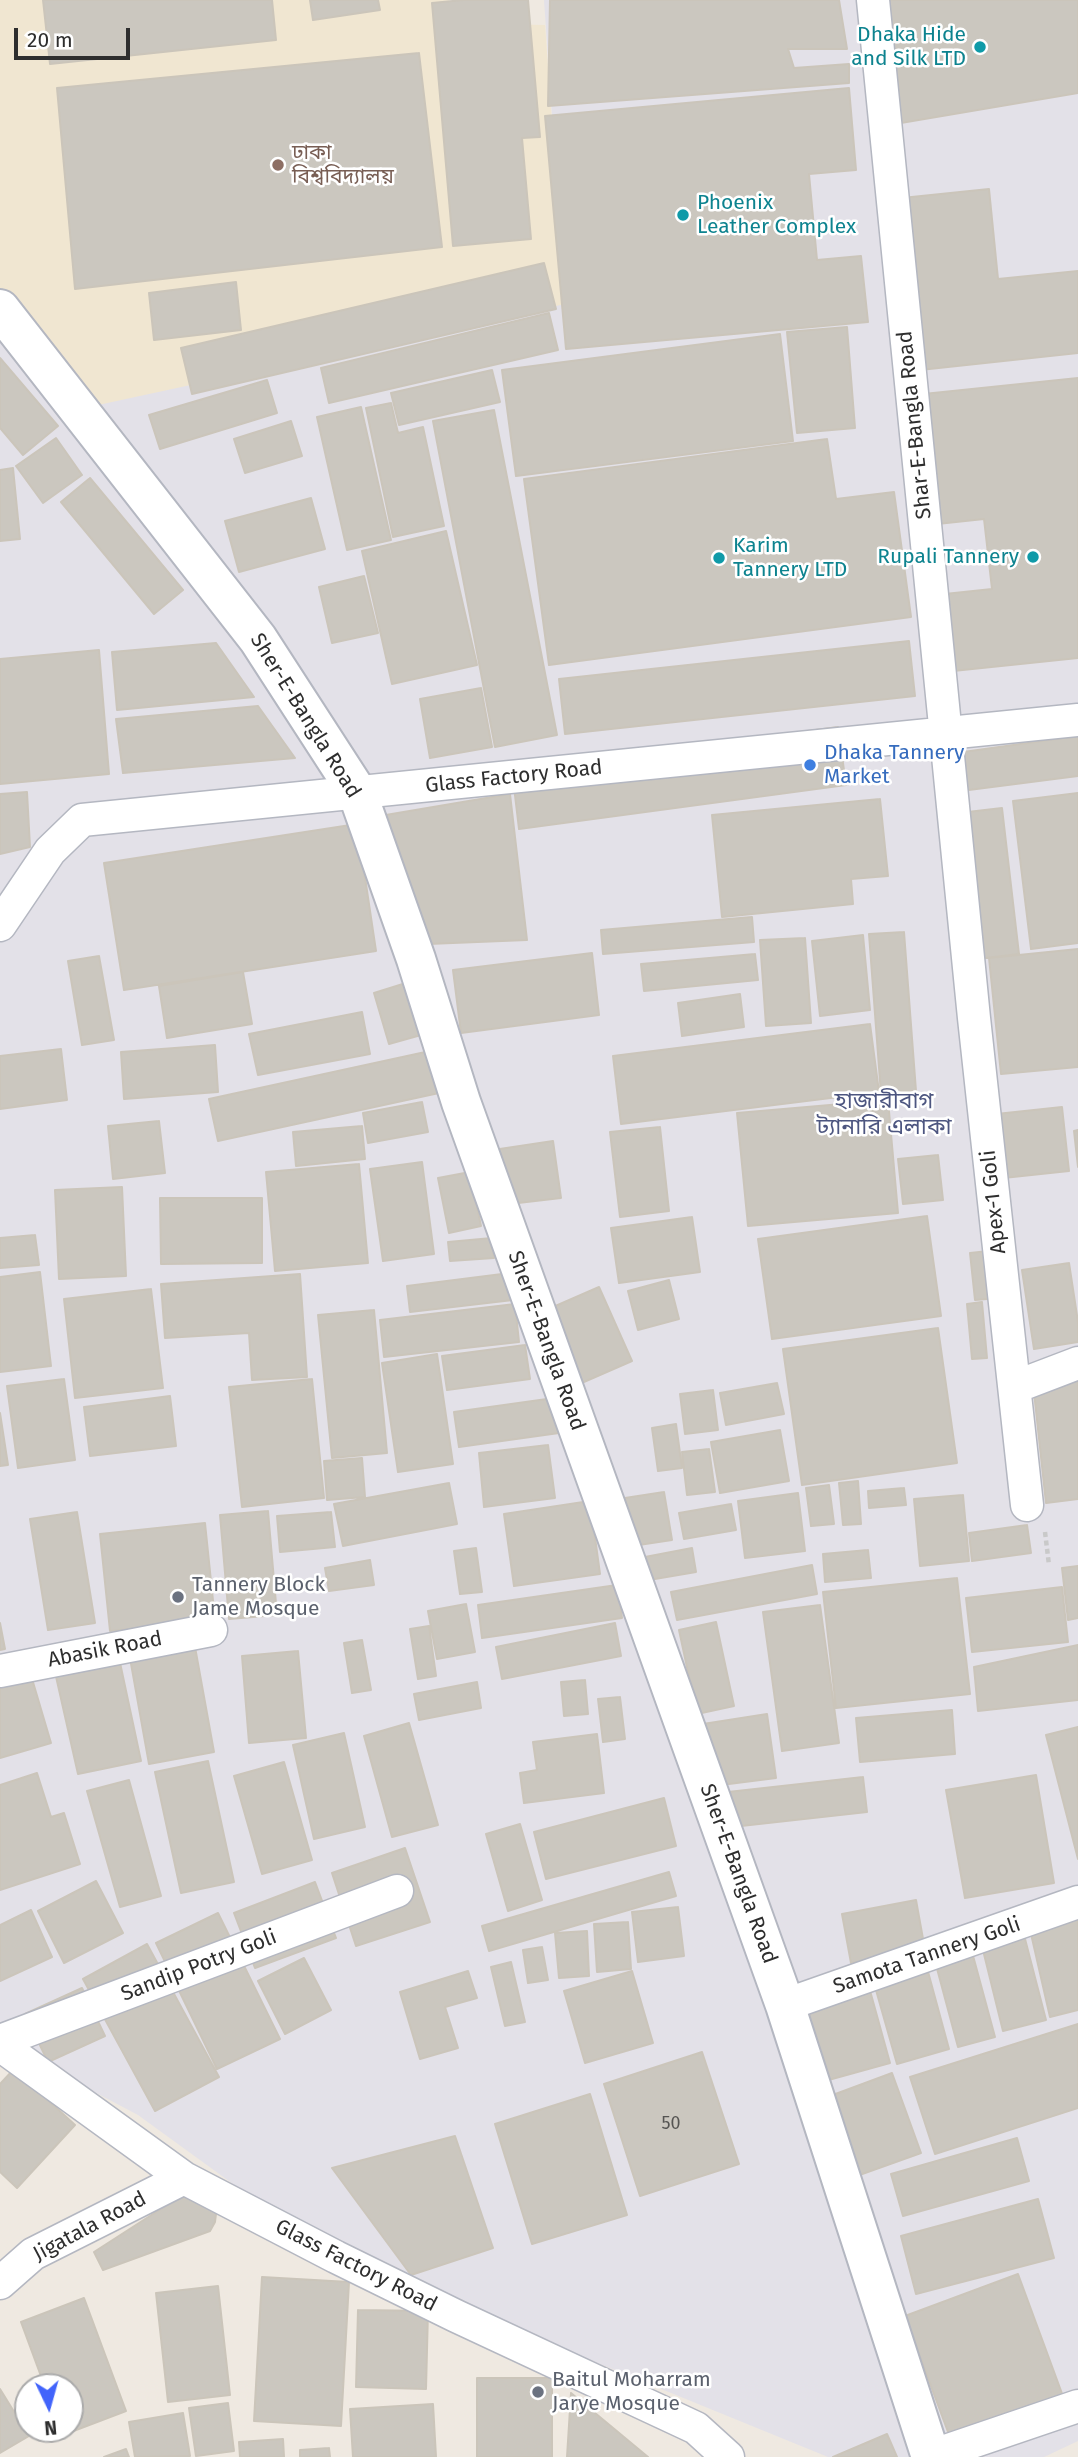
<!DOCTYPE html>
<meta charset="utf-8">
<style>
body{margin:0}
#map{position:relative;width:1078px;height:2457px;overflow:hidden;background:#efe9e1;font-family:"Fira Sans",sans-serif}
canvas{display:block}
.north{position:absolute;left:14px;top:2373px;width:70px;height:70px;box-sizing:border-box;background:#fff;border:2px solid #ababab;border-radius:50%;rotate:175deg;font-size:19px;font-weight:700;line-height:28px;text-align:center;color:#2e2e2e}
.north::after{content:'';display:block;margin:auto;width:24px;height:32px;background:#4264fb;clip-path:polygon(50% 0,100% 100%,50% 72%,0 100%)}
.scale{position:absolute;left:14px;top:28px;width:116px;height:32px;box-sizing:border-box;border:4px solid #2e2e2e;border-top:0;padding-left:9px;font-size:21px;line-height:24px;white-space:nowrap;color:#2e2e2e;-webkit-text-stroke:5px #fff;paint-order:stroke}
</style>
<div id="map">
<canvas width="1078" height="2457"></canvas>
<div class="north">N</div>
<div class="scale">20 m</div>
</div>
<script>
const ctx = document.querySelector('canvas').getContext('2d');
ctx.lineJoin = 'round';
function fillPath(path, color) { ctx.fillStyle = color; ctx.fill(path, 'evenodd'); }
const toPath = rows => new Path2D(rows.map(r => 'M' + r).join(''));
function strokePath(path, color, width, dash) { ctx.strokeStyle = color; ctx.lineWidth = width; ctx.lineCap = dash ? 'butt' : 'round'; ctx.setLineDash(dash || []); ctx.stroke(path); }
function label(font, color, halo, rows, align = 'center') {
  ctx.font = font + ' "Fira Sans","Noto Sans Bengali",sans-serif'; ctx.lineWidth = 5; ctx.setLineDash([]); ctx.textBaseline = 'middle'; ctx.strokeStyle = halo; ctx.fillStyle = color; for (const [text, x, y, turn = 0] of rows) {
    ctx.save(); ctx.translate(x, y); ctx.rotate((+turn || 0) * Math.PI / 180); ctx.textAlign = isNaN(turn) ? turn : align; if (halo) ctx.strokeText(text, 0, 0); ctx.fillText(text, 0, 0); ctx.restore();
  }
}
fillPath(toPath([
 [544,0,1078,0,1078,2441,1044,2457,828,2457,328,2253,138,2115,0,2042,0,311,565,304]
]), '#e3e1e8');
fillPath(toPath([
 [0,0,449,0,451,23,545,25,565,304,89,407,0,311]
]), '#f0e6d1');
const building = toPath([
 [43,0,272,0,276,40,50,64,43,0],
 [310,0,378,0,380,10,313,20,310,0],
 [463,0,528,0,540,137,522,138,531,239,453,246,432,3,463,0],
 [550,0,839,0,847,49,788,49,794,68,849,64,849,83,548,106,550,0],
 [873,0,1078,0,1078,93,895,124,873,0],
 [419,53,442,247,75,289,57,88,419,53],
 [849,88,856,170,809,174,817,260,861,256,868,322,566,349,545,116,849,88],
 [989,189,998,279,1078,271,1078,353,920,370,902,198,989,189],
 [544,263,556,309,192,394,181,348,544,263],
 [236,282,241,330,154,340,149,293,236,282],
 [549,313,558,350,329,403,321,368,549,313],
 [847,327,855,428,797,433,787,332,847,327],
 [780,334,793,441,516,476,502,370,780,334],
 [0,358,58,426,23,455,0,428,0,358],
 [492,370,500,402,399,425,391,393,492,370],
 [1078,378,1078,658,934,673,926,596,992,589,984,519,928,525,914,395,1078,378],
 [267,380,277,413,160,449,149,415,267,380],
 [391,403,398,433,423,427,444,526,393,537,366,408,391,403],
 [361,407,391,540,347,550,317,417,361,407],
 [494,410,557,735,495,747,433,421,494,410],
 [291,421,302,456,245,473,234,439,291,421],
 [56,438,82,475,43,503,16,466,56,438],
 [827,439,836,499,894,492,911,617,549,665,524,479,827,439],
 [13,468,20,539,0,541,0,470,13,468],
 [90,478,183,590,154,614,61,502,90,478],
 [311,498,325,549,239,572,225,521,311,498],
 [446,531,477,665,392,684,362,551,446,531],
 [364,576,378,633,332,643,319,587,364,576],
 [909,641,915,696,565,734,559,679,909,641],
 [216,643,254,697,117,710,112,652,216,643],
 [99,650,109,774,0,784,0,659,99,650],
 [481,688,492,747,430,758,420,699,481,688],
 [258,706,295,758,123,773,116,719,258,706],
 [838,727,846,785,519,829,512,770,838,727],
 [1078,736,1078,776,961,791,956,753,1078,736],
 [27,792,30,847,0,854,0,794,27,792],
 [1078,793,1078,943,1031,949,1013,801,1078,793],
 [510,794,527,940,428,944,374,817,510,794],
 [880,799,888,876,851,879,853,904,722,917,712,815,880,799],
 [1002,808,1019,954,960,961,942,815,1002,808],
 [357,824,376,951,124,990,104,863,357,824],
 [752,917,754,942,603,954,601,930,752,917],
 [904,932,916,1091,881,1094,869,934,904,932],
 [863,935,870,1010,820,1016,812,941,863,935],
 [805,938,811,1023,766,1026,760,940,805,938],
 [1078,949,1078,1067,1001,1074,989,958,1078,949],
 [592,953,599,1015,461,1033,453,970,592,953],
 [755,954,758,980,644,991,641,964,755,954],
 [99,956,114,1040,82,1045,68,961,99,956],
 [243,972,252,1024,167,1038,159,986,243,972],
 [406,983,421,1035,389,1044,374,993,406,983],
 [740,994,744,1027,682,1036,678,1003,740,994],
 [362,1012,370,1054,258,1075,249,1034,362,1012],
 [870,1024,879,1092,621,1124,613,1056,870,1024],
 [215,1045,218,1092,124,1099,121,1052,215,1045],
 [61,1049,67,1100,0,1109,0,1056,61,1049],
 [430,1051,439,1093,218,1141,209,1099,430,1051],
 [888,1100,898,1213,748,1226,737,1113,888,1100],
 [422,1102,428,1132,368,1143,363,1113,422,1102],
 [1062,1107,1069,1171,994,1179,987,1115,1062,1107],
 [159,1121,165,1173,113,1179,108,1126,159,1121],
 [362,1126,365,1159,296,1166,293,1132,362,1126],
 [660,1127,669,1211,620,1217,610,1132,660,1127],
 [1078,1130,1078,1167,1074,1131,1078,1130],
 [553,1141,561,1198,501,1205,493,1150,553,1141],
 [938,1155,943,1200,903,1204,898,1159,938,1155],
 [422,1162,434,1254,383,1261,370,1169,422,1162],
 [359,1164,368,1263,275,1271,266,1172,359,1164],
 [470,1172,481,1226,449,1233,438,1178,470,1172],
 [122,1187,126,1276,59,1279,55,1190,122,1187],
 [160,1198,262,1198,262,1263,161,1264,160,1198],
 [927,1216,941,1316,772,1339,758,1239,927,1216],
 [692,1217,700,1272,619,1283,611,1228,692,1217],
 [35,1235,39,1265,0,1268,0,1238,35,1235],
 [492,1238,494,1258,450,1261,448,1242,492,1238],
 [1007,1249,1011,1297,975,1300,970,1253,1007,1249],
 [1069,1263,1078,1322,1078,1342,1034,1349,1022,1270,1069,1263],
 [40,1272,51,1366,0,1372,0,1277,40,1272],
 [510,1273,513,1300,410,1312,407,1286,510,1273],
 [300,1274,307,1377,252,1380,249,1333,165,1338,161,1284,300,1274],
 [669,1280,679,1319,638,1330,628,1291,669,1280],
 [599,1287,632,1361,577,1385,544,1311,599,1287],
 [151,1289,163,1388,75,1398,64,1299,151,1289],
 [982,1302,987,1358,972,1359,967,1304,982,1302],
 [515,1304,519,1342,384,1357,380,1320,515,1304],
 [374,1310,387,1453,332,1458,318,1315,374,1310],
 [938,1328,957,1463,802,1485,783,1349,938,1328],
 [525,1345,530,1379,447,1390,442,1356,525,1345],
 [437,1354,453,1464,398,1472,382,1363,437,1354],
 [1078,1367,1078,1499,1046,1503,1033,1383,1078,1367],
 [64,1379,75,1460,18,1468,7,1386,64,1379],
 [312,1379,324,1498,242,1507,229,1387,312,1379],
 [777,1383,784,1414,726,1425,720,1393,777,1383],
 [713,1390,718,1430,685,1434,680,1394,713,1390],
 [170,1396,176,1446,90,1456,84,1407,170,1396],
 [554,1398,559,1433,459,1447,454,1412,554,1398],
 [0,1413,8,1465,0,1466,0,1413],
 [676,1424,682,1468,658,1471,652,1428,676,1424],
 [780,1430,789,1481,720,1493,711,1442,780,1430],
 [548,1445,555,1498,484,1507,479,1453,548,1445],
 [709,1449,715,1492,687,1495,682,1452,709,1449],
 [362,1458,365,1497,327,1500,324,1461,362,1458],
 [858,1481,861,1524,843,1525,839,1483,858,1481],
 [449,1483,457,1524,343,1546,334,1504,449,1483],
 [829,1485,834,1524,811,1526,806,1488,829,1485],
 [904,1488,906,1505,869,1508,868,1491,904,1488],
 [664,1492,672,1540,632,1546,625,1498,664,1492],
 [798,1493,805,1551,745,1558,738,1501,798,1493],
 [963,1495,969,1561,920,1566,914,1499,963,1495],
 [590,1501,600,1574,514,1586,504,1514,590,1501],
 [731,1504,736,1530,684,1539,679,1513,731,1504],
 [268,1511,277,1615,229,1619,220,1515,268,1511],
 [77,1512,95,1623,48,1630,30,1519,77,1512],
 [331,1512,335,1547,280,1552,277,1516,331,1512],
 [205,1523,215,1620,110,1631,100,1534,205,1523],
 [1027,1525,1031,1553,972,1561,969,1533,1027,1525],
 [476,1548,482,1592,460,1594,454,1551,476,1548],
 [692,1548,696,1572,649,1580,645,1557,692,1548],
 [868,1550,871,1578,825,1582,823,1554,868,1550],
 [370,1560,374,1585,329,1591,325,1568,370,1560],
 [812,1565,817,1594,677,1620,671,1592,812,1565],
 [1078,1566,1078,1618,1068,1620,1062,1568,1078,1566],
 [957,1578,970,1694,836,1708,823,1592,957,1578],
 [617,1585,622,1618,482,1638,478,1605,617,1585],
 [1062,1587,1068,1642,972,1652,966,1598,1062,1587],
 [466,1604,475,1652,437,1659,428,1611,466,1604],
 [820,1605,839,1743,782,1751,763,1612,820,1605],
 [716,1622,734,1706,697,1714,679,1630,716,1622],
 [0,1623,5,1649,0,1650,0,1623],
 [615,1623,621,1656,502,1679,496,1647,615,1623],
 [429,1626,436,1676,418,1679,410,1629,429,1626],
 [362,1640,371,1690,352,1693,344,1643,362,1640],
 [1078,1645,1078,1700,978,1711,974,1667,1078,1645],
 [195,1647,214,1752,149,1764,130,1658,195,1647],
 [298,1651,306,1738,249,1743,242,1656,298,1651],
 [119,1658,141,1761,78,1774,55,1672,119,1658],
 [30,1672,51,1743,0,1758,0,1682,30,1672],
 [585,1680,588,1714,564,1716,561,1682,585,1680],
 [477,1682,481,1708,419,1720,414,1694,477,1682],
 [620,1697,625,1739,603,1742,598,1699,620,1697],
 [952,1710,955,1754,860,1762,856,1718,952,1710],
 [767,1714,776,1778,713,1786,703,1724,767,1714],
 [409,1723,438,1825,392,1837,364,1736,409,1723],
 [1078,1727,1078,1859,1046,1735,1078,1727],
 [344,1733,365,1827,314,1839,293,1745,344,1733],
 [597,1734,604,1793,524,1803,520,1773,537,1770,533,1742,597,1734],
 [208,1761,234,1882,181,1893,155,1772,208,1761],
 [284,1762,312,1860,262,1874,234,1776,284,1762],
 [37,1773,51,1817,64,1813,80,1864,0,1890,0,1785,37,1773],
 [1036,1775,1054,1883,965,1898,946,1790,1036,1775],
 [863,1777,867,1812,732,1827,728,1792,863,1777],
 [129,1780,161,1896,120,1907,87,1791,129,1780],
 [664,1798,676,1846,546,1879,534,1832,664,1798],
 [520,1824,542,1900,508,1911,486,1834,520,1824],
 [405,1848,430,1922,356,1946,332,1873,405,1848],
 [669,1872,676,1896,489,1951,482,1926,669,1872],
 [96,1881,123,1933,64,1963,38,1911,96,1881],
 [315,1882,336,1938,255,1968,234,1913,315,1882],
 [916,1900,925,1950,851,1963,842,1914,916,1900],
 [678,1907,684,1956,638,1962,632,1912,678,1907],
 [31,1910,52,1957,0,1981,0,1925,31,1910],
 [218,1913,280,2039,217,2069,156,1943,218,1913],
 [1078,1914,1078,2010,1050,2017,1029,1925,1078,1914],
 [628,1922,631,1969,597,1972,594,1924,628,1922],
 [587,1931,589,1976,559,1978,555,1933,587,1931],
 [1024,1935,1046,2020,1003,2031,982,1946,1024,1935],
 [147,1944,219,2077,155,2111,83,1979,147,1944],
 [542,1947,548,1980,528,1983,523,1950,542,1947],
 [972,1952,995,2037,958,2047,935,1961,972,1952],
 [304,1958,331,2010,285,2034,258,1981,304,1958],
 [511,1962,525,2022,505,2026,491,1967,511,1962],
 [927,1968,949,2049,897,2064,874,1983,927,1968],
 [468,1971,477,1998,445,2007,458,2048,420,2059,400,1992,468,1971],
 [632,1971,653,2043,585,2063,564,1991,632,1971],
 [869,1987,890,2063,814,2084,794,2008,869,1987],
 [82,1988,105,2036,48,2062,25,2014,82,1988],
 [1078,2024,1078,2108,935,2154,910,2077,1078,2024],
 [702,2052,739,2164,640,2196,604,2084,702,2052],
 [14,2069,75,2125,17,2188,0,2172,0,2084,14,2069],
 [892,2073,921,2153,851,2178,822,2099,892,2073],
 [590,2094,627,2215,532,2244,495,2124,590,2094],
 [455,2136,493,2248,411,2275,332,2168,455,2136],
 [1017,2138,1029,2181,903,2216,891,2174,1017,2138],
 [184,2194,211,2207,216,2214,215,2222,210,2231,103,2270,94,2252,184,2194],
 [1038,2199,1054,2258,916,2294,901,2236,1038,2199],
 [1018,2274,1064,2399,951,2440,905,2316,1018,2274],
 [262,2277,349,2282,341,2426,254,2421,262,2277],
 [218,2286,230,2395,168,2402,156,2293,218,2286],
 [84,2298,126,2411,63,2435,61,2429,70,2429,70,2387,45,2387,21,2322,84,2298],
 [358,2310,428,2311,426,2389,356,2387,358,2310],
 [477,2378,552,2378,552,2457,477,2457,477,2378],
 [0,2389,29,2436,0,2453,0,2389],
 [571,2393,648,2457,567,2457,571,2393],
 [228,2403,234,2451,196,2456,189,2408,228,2403],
 [433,2404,436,2457,353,2457,350,2409,433,2404],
 [183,2413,190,2456,135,2457,129,2422,183,2413],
 [887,2434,897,2457,833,2457,887,2434],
 [283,2439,284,2457,240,2457,239,2442,283,2439],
 [329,2448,330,2457,300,2457,300,2450,329,2448],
 [126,2449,129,2457,104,2457,126,2449]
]);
fillPath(building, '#cbc7bf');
strokePath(building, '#cbc5ba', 2);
const minor = toPath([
 [873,0,974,1018,1027,1505],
 [0,925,50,851,82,820,1078,720],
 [1015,1387,1078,1363],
 [0,1671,211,1630],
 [785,2005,1078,1902],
 [0,2041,397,1891],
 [0,2045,184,2178,336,2257,456,2316,696,2428,728,2457],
 [0,2283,33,2254,184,2178],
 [931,2456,1078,2406]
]);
const tertiary = toPath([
 [0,309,258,639,357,792,416,959,461,1102,785,2005,931,2457]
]);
strokePath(minor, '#b4b7c1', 35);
strokePath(tertiary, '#b4b7c1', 42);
strokePath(toPath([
 [1045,1532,1049,1565]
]), '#c9c9c9', 4.5, [5, 3.5]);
strokePath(minor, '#fff', 32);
strokePath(tertiary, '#fff', 38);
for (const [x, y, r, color] of [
 [980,47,7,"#0f9aa8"],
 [278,165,7,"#8d6e63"],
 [683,215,7,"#0f9aa8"],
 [1033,557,7,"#0f9aa8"],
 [719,558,7,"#0f9aa8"],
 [810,765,7,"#3f7fe0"],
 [178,1597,7,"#6b7280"],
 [538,2392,7,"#6b7280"]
]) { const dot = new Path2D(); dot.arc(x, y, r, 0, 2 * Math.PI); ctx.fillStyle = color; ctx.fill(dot); strokePath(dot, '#fff', 2.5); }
label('18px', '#555452', null, [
 ["50",671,2124]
]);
label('21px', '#0d838f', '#fff', [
 ["Dhaka Hide",966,35],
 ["and Silk LTD",966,59],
 ["Phoenix",697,203,"left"],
 ["Leather Complex",697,227,"left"],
 ["Karim",733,546,"left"],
 ["Tannery LTD",733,570,"left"],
 ["Rupali Tannery",1019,557]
], 'right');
label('21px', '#785e54', '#fff', [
 ["ঢাকা",292,153],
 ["বিশ্ববিদ্যালয়",292,177]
], 'left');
label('21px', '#2e2e2e', '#fff', [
 ["Shar-E-Bangla Road",915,425,-96],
 ["Sher-E-Bangla Road",305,716,58],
 ["Glass Factory Road",514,777,-6],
 ["Apex-1 Goli",994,1202,-96],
 ["Sher-E-Bangla Road",546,1341,70],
 ["Abasik Road",105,1650,-11],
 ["Sher-E-Bangla Road",738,1874,70],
 ["Samota Tannery Goli",927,1956,-19],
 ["Sandip Potry Goli",199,1966,-21],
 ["Jigatala Road",90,2227,-28],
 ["Glass Factory Road",356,2266,27]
]);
label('21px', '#366cbe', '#fff', [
 ["Dhaka Tannery",824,753],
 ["Market",824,777]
], 'left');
label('21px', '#5b616d', '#fff', [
 ["Tannery Block",192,1585],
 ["Jame Mosque",192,1609],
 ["Baitul Moharram",552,2380],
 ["Jarye Mosque",552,2404]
], 'left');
label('23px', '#4d5680', '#fff', [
 ["হাজারীবাগ",884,1102],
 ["ট্যানারি এলাকা",884,1128]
]);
</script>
